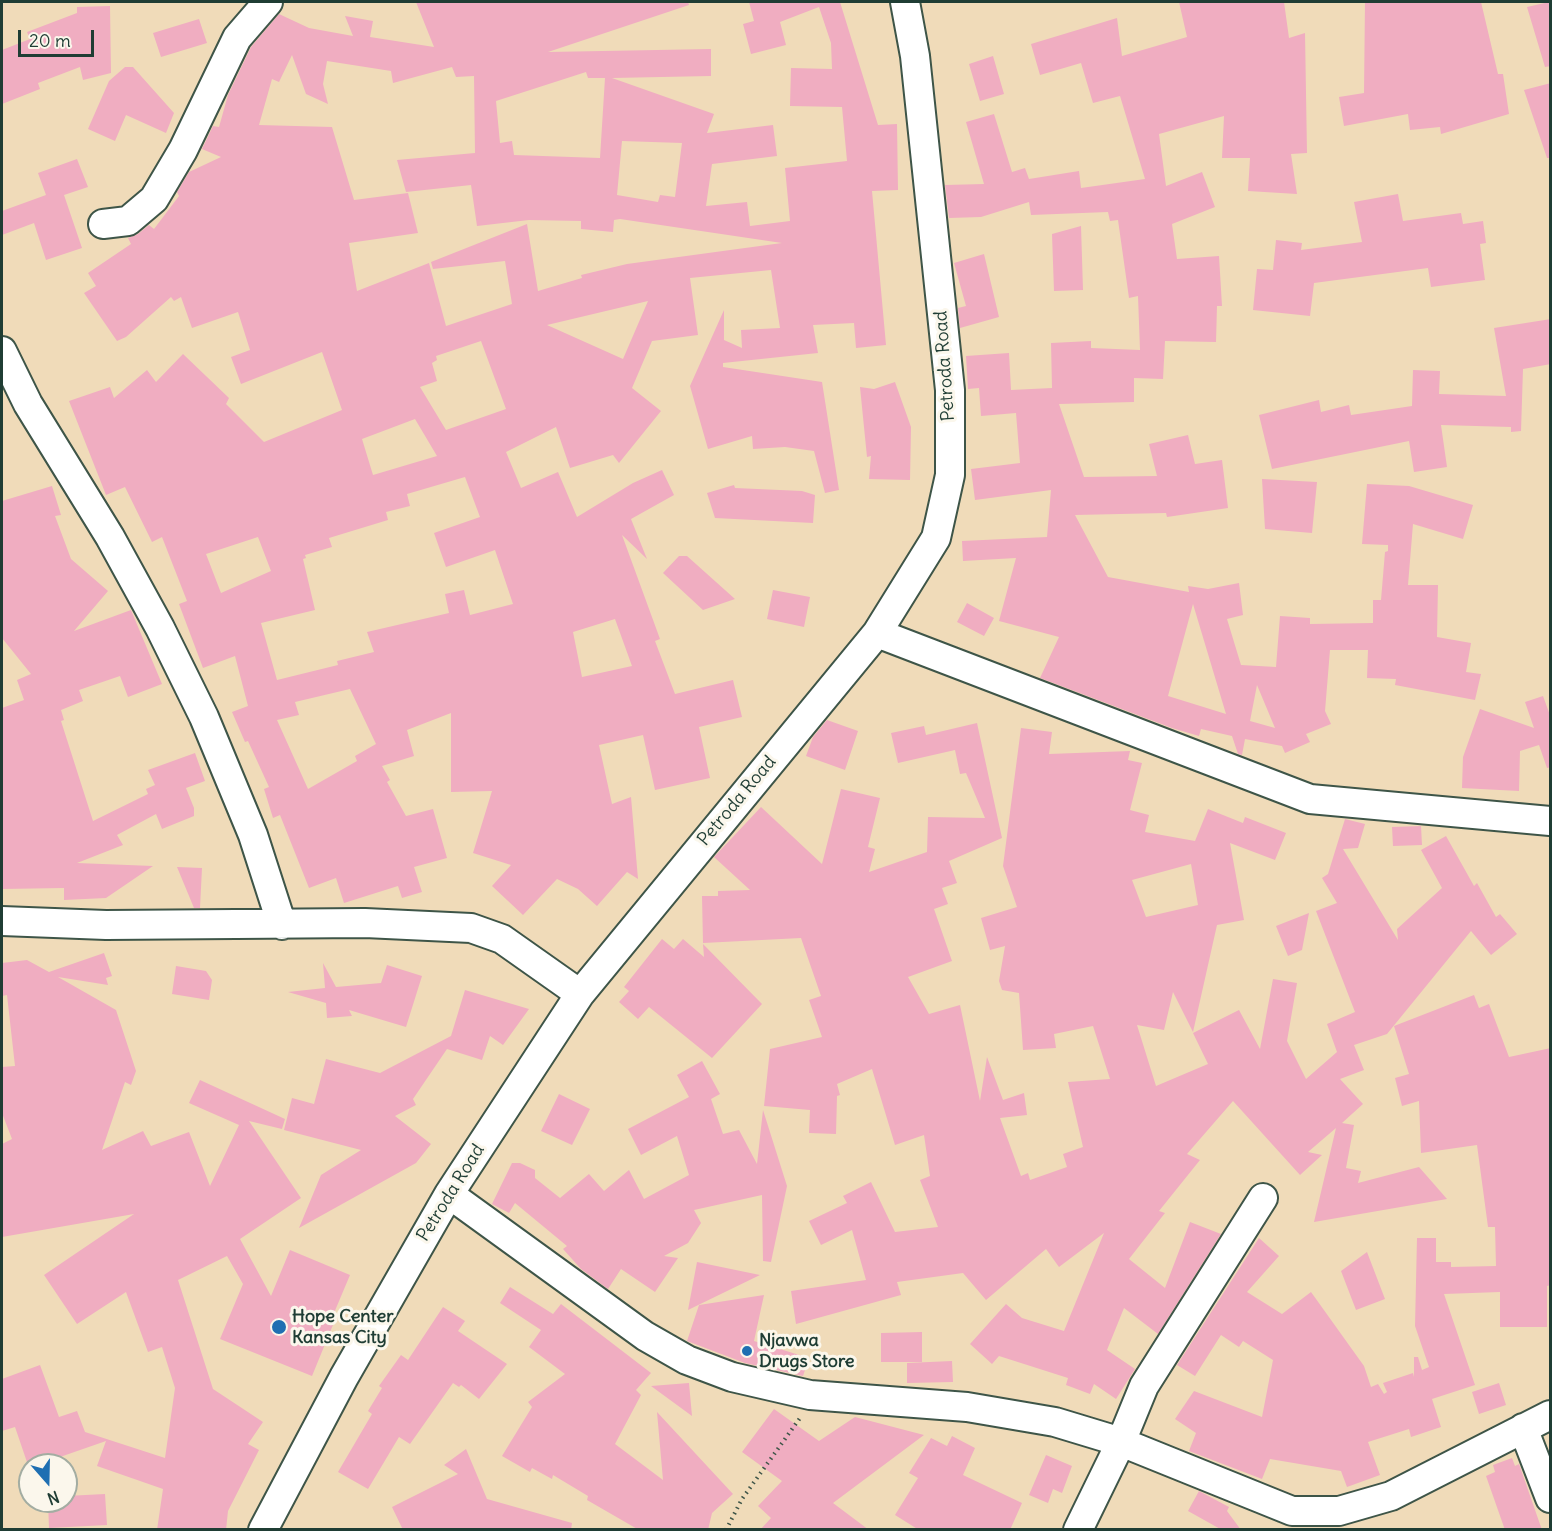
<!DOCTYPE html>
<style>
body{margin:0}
#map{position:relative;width:1552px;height:1531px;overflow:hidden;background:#f0dbb9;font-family:Delius,sans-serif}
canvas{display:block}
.frame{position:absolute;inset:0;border:3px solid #1f3d34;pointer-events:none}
.north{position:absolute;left:18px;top:1453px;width:60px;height:60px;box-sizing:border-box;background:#fbf7ec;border:2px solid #a3ada2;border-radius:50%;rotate:160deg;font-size:16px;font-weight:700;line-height:24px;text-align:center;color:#1f3d34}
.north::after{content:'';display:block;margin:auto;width:21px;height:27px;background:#1f6fb2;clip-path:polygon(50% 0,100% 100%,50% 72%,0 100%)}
.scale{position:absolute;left:18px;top:30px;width:76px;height:27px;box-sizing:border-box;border:3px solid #1f3d34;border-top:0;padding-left:8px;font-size:18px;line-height:21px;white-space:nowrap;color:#1f3d34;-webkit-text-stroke:4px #fbf7ec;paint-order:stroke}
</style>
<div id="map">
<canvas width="1552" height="1531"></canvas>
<div class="frame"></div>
<div class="north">N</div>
<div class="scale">20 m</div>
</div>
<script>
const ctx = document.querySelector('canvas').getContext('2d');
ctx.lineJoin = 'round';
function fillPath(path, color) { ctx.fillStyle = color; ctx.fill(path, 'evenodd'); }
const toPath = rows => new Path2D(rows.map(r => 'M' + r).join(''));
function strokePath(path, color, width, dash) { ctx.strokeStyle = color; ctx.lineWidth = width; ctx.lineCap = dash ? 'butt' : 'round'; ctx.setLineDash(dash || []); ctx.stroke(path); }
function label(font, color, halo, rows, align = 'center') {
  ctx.font = font + ' Delius,sans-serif'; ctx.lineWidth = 6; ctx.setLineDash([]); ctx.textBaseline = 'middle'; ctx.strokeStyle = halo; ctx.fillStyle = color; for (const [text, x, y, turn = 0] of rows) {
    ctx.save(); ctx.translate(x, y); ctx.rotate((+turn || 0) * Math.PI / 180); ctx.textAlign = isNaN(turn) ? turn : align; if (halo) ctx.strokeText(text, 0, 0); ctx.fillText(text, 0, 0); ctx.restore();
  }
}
fillPath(toPath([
 [416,2,688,2,689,5,548,52,711,49,711,76,612,78,714,114,707,133,773,125,777,156,712,164,706,206,747,202,750,226,790,221,785,168,847,161,842,107,790,106,791,68,832,69,831,43,819,7,780,22,786,45,751,54,743,24,754,21,749,2,840,2,878,125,897,124,898,190,872,191,886,345,856,348,854,323,813,325,818,353,723,363,723,367,822,382,839,490,825,493,814,451,785,447,753,449,752,436,708,449,690,386,724,310,724,340,742,348,741,330,780,328,771,270,690,278,698,335,652,341,632,388,661,411,619,463,613,455,570,468,556,427,506,452,521,488,558,472,577,517,633,483,662,470,674,495,631,519,647,559,622,535,660,639,655,641,675,694,733,680,742,717,699,727,710,778,655,790,643,735,599,745,612,804,631,797,638,879,627,872,597,906,578,889,557,879,523,915,492,886,511,865,473,853,492,791,451,792,451,713,407,730,414,756,382,766,390,780,387,782,406,816,433,809,447,858,414,867,422,892,402,898,398,886,344,903,336,878,309,888,280,815,273,818,264,789,269,787,248,741,245,742,232,712,248,706,235,656,203,668,179,604,187,601,162,537,152,542,125,487,106,495,69,401,110,387,114,398,147,370,156,382,183,354,229,398,226,404,264,442,342,410,322,352,241,384,231,357,250,350,238,312,192,328,181,297,174,301,171,297,126,337,117,341,84,293,96,286,88,273,131,244,128,238,138,234,149,225,154,229,179,196,177,192,189,172,221,157,202,149,213,126,219,127,228,95,251,47,279,14,309,28,353,36,345,16,373,21,370,37,434,47],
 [292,55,306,94,328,104,323,84,327,61,391,71,393,83,452,67,456,77,474,76,475,153,397,160,406,192,471,185,477,226,529,220,581,221,581,229,613,232,614,220,620,219,782,243,627,264,581,275,582,278,538,291,527,224,431,262,433,269,505,261,512,304,446,326,429,263,357,291,349,243,418,233,408,193,354,200,332,127,259,125,272,79,279,82],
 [586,72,588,78,605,78,600,158,514,155,512,141,500,143,496,101],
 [622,141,682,143,675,197,660,195,658,202,617,195],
 [648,301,623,359,547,325],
 [481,341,506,409,446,430,420,387,437,381,432,363,437,360,436,356],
 [415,419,437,456,373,475,362,439],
 [465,477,480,517,434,533,446,567,495,550,513,604,470,615,464,590,445,594,449,613,367,632,374,652,337,661,338,665,277,680,261,623,315,610,303,559,306,558,305,555,332,547,329,538,388,520,386,512,410,506,407,494],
 [258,537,271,571,221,593,206,554],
 [615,619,632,666,582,677,573,632],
 [350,689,376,744,355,756,357,761,308,789,277,720,299,715,295,702],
 [1179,2,1284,2,1289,38,1305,33,1307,153,1291,154,1297,194,1248,191,1250,158,1222,158,1224,116,1159,134,1166,186,1202,172,1215,207,1172,224,1177,259,1219,256,1222,306,1217,306,1216,342,1165,341,1163,379,1134,378,1134,402,1059,404,1084,477,1157,476,1149,444,1188,435,1195,464,1222,460,1228,508,1167,517,1166,513,1075,515,1108,577,1189,592,1188,586,1208,589,1239,583,1243,615,1227,619,1241,665,1276,667,1280,616,1310,618,1310,624,1373,623,1373,600,1381,600,1385,552,1388,551,1388,545,1362,544,1367,484,1409,486,1473,505,1463,539,1413,524,1408,585,1438,585,1437,637,1471,643,1466,672,1481,674,1475,700,1395,685,1396,679,1367,678,1368,650,1330,650,1325,711,1331,724,1306,734,1310,742,1285,753,1282,746,1245,739,1242,755,1238,754,1232,736,1201,729,1199,736,1172,728,1040,678,1059,637,999,621,1016,558,963,561,962,541,1047,537,1051,490,975,500,971,469,1020,463,1016,413,981,416,979,388,968,389,966,356,1009,353,1011,390,1052,388,1051,343,1091,341,1091,348,1140,350,1138,296,1129,298,1118,220,1110,221,1108,212,1031,215,1029,202,981,217,949,218,945,185,984,184,966,122,994,114,1012,172,1025,168,1029,179,1079,171,1081,188,1145,179,1120,96,1093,103,1081,63,1040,75,1031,44,1117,18,1122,56,1187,37],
 [1193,604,1226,714,1168,696],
 [1257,685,1275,728,1250,721],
 [1365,2,1481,2,1498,74,1503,74,1509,114,1441,134,1440,127,1410,130,1408,114,1344,126,1339,97,1364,93],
 [1549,2,1551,66,1545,67,1527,7],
 [110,6,111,73,83,80,80,67,38,83,40,89,2,104,2,50,30,39,27,32,77,13,77,7],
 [199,19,207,43,161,57,153,33],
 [993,56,1004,94,980,101,969,64],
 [125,67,133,67,174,113,166,133,126,115,115,141,88,129,109,81],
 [1551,83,1551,158,1547,158,1524,90],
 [77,159,88,187,64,195,82,248,46,260,34,223,2,235,2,211,46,195,38,173],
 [1398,194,1403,221,1461,213,1463,224,1483,221,1486,243,1480,244,1485,280,1431,287,1428,268,1314,283,1310,316,1253,310,1257,269,1273,270,1276,240,1302,243,1301,250,1362,242,1354,202],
 [1081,226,1083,290,1054,291,1052,234],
 [984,254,999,317,960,328,958,308,966,306,954,263],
 [1551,319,1551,364,1523,369,1521,431,1511,432,1511,427,1441,425,1447,467,1414,472,1409,441,1272,469,1259,415,1319,400,1321,412,1349,405,1351,415,1412,406,1413,370,1440,371,1439,394,1506,396,1494,328],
 [895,382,911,427,910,480,869,479,871,456,867,457,860,387,874,389],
 [1262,479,1317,482,1312,533,1265,529],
 [734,485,735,488,802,491,815,495,813,523,715,518,707,493],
 [52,486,61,515,55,516,71,559,108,591,74,631,131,610,162,684,128,697,120,676,79,690,83,701,61,710,64,720,61,721,93,821,148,794,146,789,155,785,148,770,195,753,205,781,186,788,194,808,194,816,162,829,156,814,117,835,123,845,77,863,153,866,106,898,64,900,64,888,2,889,2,708,24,700,17,680,31,674,2,638,2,501],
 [679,556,687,556,735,599,703,610,663,573],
 [773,590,810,597,804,627,767,619],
 [967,603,994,618,984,636,957,622],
 [1543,696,1551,718,1551,767,1547,768,1539,745,1520,751,1519,791,1462,788,1463,757,1480,709,1534,728,1525,702],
 [827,720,858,731,845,770,806,756,813,737],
 [977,723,1002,838,949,861,957,883,942,888,948,904,934,909,952,961,908,977,929,1014,960,1005,980,1101,987,1057,1003,1100,1024,1093,1027,1115,1000,1118,1021,1176,1028,1173,1030,1180,1067,1167,1063,1154,1083,1147,1068,1082,1110,1079,1093,1026,1054,1034,1056,1048,1023,1050,1019,993,1002,990,999,981,1005,946,990,950,981,918,1017,907,1003,866,1021,728,1052,732,1049,754,1130,751,1128,760,1142,763,1130,810,1149,815,1145,832,1195,841,1208,809,1243,823,1245,817,1286,833,1275,860,1230,843,1244,920,1217,925,1193,1032,1173,992,1164,1030,1137,1025,1156,1086,1208,1064,1193,1033,1239,1010,1260,1049,1273,979,1297,983,1287,1041,1306,1079,1337,1052,1327,1024,1355,1012,1316,911,1337,903,1322,878,1328,874,1345,819,1365,824,1358,848,1343,849,1398,940,1397,929,1442,888,1421,850,1446,836,1474,886,1477,883,1496,917,1500,914,1517,934,1491,955,1471,931,1387,1034,1354,1045,1364,1070,1340,1079,1363,1104,1342,1123,1354,1125,1346,1168,1361,1171,1358,1183,1419,1167,1447,1199,1314,1222,1336,1128,1308,1152,1322,1155,1300,1175,1233,1101,1187,1154,1200,1160,1159,1211,1165,1213,1129,1259,1165,1288,1190,1222,1221,1234,1158,1334,1124,1308,1107,1350,1135,1369,1116,1399,1094,1384,1090,1394,1066,1385,1068,1378,999,1356,992,1364,970,1344,1006,1304,1022,1318,1064,1331,1104,1233,1059,1267,1046,1249,986,1300,963,1273,897,1282,901,1295,796,1324,791,1291,866,1280,852,1230,821,1245,809,1221,847,1203,843,1196,871,1182,895,1232,938,1227,920,1180,930,1176,924,1135,895,1145,872,1069,837,1084,840,1095,837,1096,836,1134,809,1133,810,1110,764,1106,770,1049,822,1037,809,1000,821,996,801,938,703,943,702,896,718,896,718,891,750,890,714,857,761,807,822,864,841,789,880,798,868,847,875,849,869,872,927,852,928,817,985,818,966,773,960,774,955,750,898,763,891,733,924,726,926,735],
 [1191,864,1198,905,1146,917,1132,880],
 [1421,826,1422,845,1393,846,1392,827],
 [177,867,202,868,200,908,194,908],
 [1309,913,1302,950,1288,956,1276,926],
 [662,939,674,949,683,939,704,957,703,944,762,1004,712,1058,649,1007,638,1019,619,1002,629,991,624,987],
 [104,953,112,976,106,978,108,985,58,977,116,1010,136,1071,131,1085,125,1082,102,1150,143,1131,151,1146,189,1132,210,1186,239,1125,189,1103,200,1080,285,1119,282,1129,249,1121,301,1198,240,1239,271,1296,290,1250,350,1275,334,1313,337,1315,312,1376,220,1339,243,1284,227,1256,178,1280,213,1389,263,1422,248,1444,259,1450,228,1511,226,1530,157,1530,163,1489,97,1466,106,1441,37,1465,30,1465,29,1468,15,1427,2,1431,2,1379,40,1365,59,1417,77,1411,85,1432,165,1458,175,1388,162,1347,148,1352,126,1292,77,1324,44,1275,134,1214,2,1237,2,1144,12,1139,2,1113,2,1067,15,1066,7,995,2,996,2,963,27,960,49,972],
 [323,963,336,987,381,983,387,965,422,976,406,1027,349,1010,352,1016,327,1018,326,1003,288,992,325,988],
 [176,966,206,971,212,980,209,1000,172,994],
 [465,990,529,1009,503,1045,490,1036,482,1060,447,1049,413,1099,416,1105,395,1116,431,1144,416,1163,299,1228,321,1175,361,1150,284,1130,292,1098,314,1104,326,1059,380,1073,451,1036],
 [1474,995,1479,1008,1489,1004,1509,1057,1551,1048,1551,1285,1547,1286,1547,1327,1500,1327,1500,1292,1444,1294,1475,1385,1432,1399,1441,1427,1411,1437,1409,1429,1368,1442,1380,1475,1347,1487,1341,1471,1270,1459,1262,1479,1189,1451,1196,1433,1175,1419,1194,1391,1262,1417,1273,1360,1243,1341,1239,1347,1221,1335,1195,1376,1177,1365,1259,1238,1279,1256,1247,1292,1282,1314,1311,1292,1364,1366,1371,1387,1378,1384,1384,1394,1387,1392,1383,1383,1413,1373,1414,1377,1414,1357,1418,1357,1422,1370,1429,1367,1415,1326,1417,1238,1436,1238,1436,1262,1451,1262,1451,1267,1496,1266,1495,1227,1488,1227,1477,1145,1421,1153,1419,1101,1402,1106,1395,1078,1409,1074,1394,1026],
 [702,1061,720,1094,711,1099,723,1134,739,1130,757,1164,763,1110,787,1186,771,1262,763,1261,762,1195,694,1210,701,1223,688,1243,664,1256,678,1258,655,1292,621,1269,608,1289,581,1269,563,1249,567,1246,515,1203,509,1213,492,1204,512,1163,520,1163,535,1170,535,1178,560,1198,589,1174,604,1191,629,1170,644,1199,689,1175,677,1136,641,1155,628,1129,689,1097,677,1075],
 [559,1094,590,1109,572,1145,541,1131],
 [1367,1252,1385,1299,1356,1310,1341,1271],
 [697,1262,760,1275,688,1310],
 [510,1287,553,1314,561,1304,651,1373,636,1390,641,1395,615,1444,663,1480,657,1412,733,1494,712,1513,708,1530,639,1530,587,1500,588,1496,553,1475,552,1479,532,1468,530,1472,502,1456,532,1407,528,1402,565,1374,529,1347,541,1330,500,1303],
 [764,1295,754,1341,809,1358,803,1376,745,1363,687,1341,699,1305],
 [443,1307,465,1321,458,1331,507,1364,479,1399,461,1385,459,1387,453,1383,410,1444,399,1437,368,1489,338,1472,372,1414,368,1411,382,1388,379,1386,401,1355,408,1360],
 [922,1332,922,1362,881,1362,881,1333],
 [952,1361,953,1382,907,1383,907,1363],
 [689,1383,692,1416,651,1386],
 [1499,1383,1506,1405,1479,1414,1472,1392],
 [774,1409,819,1441,855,1417,924,1435,833,1503,869,1530,760,1530,771,1518,758,1506,782,1481,742,1452],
 [952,1436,975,1448,963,1475,1022,1503,1010,1530,919,1530,895,1515,918,1478,909,1473,931,1438,947,1446],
 [466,1449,487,1499,572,1523,571,1530,403,1530,392,1507,458,1474,444,1465],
 [1046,1455,1072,1466,1062,1493,1053,1489,1048,1503,1029,1495],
 [1512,1458,1515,1466,1519,1464,1542,1530,1505,1530,1486,1476,1495,1472,1493,1465],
 [1199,1491,1229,1507,1227,1511,1241,1530,1222,1530,1188,1511],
 [105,1494,107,1525,49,1528,48,1501,66,1501,66,1496]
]), '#f0adc1');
const minor = toPath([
 [103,224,128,221,154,199,183,150,237,38,268,2],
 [2,351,28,404,110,537,160,628,204,717,253,835,282,925],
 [877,633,1310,799,1550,821],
 [2,921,106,925,365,923,471,928,502,939,580,994],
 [449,1194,645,1336,687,1360,732,1377,810,1395,967,1407,1055,1422,1121,1442,1292,1511,1339,1511,1391,1496,1550,1415],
 [1523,1428,1550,1498],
 [263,1530,344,1377,449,1194,580,994,877,633,936,538,950,475,950,390,915,56,905,2],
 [1078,1530,1121,1442,1144,1386,1263,1198]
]);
strokePath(minor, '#3e5548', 32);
strokePath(toPath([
 [726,1530,742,1499,800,1418]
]), '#3e5548', 4, [1.5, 4.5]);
strokePath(minor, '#fff', 28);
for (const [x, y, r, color] of [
 [279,1327,8,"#1f6fb2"],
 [747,1351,6,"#1f6fb2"]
]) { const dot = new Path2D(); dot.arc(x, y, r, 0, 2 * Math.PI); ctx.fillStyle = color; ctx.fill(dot); strokePath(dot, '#fbf7ec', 2); }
label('18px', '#1f3d34', '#fbf7ec', [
 ["Petroda Road",945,366,-94],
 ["Petroda Road",737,801,-50],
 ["Petroda Road",451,1193,-58]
]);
label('bold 18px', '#1f3d34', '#fbf7ec', [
 ["Hope Center",292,1317],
 ["Kansas City",292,1338],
 ["Njavwa",759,1341],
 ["Drugs Store",759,1362]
], 'left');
</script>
